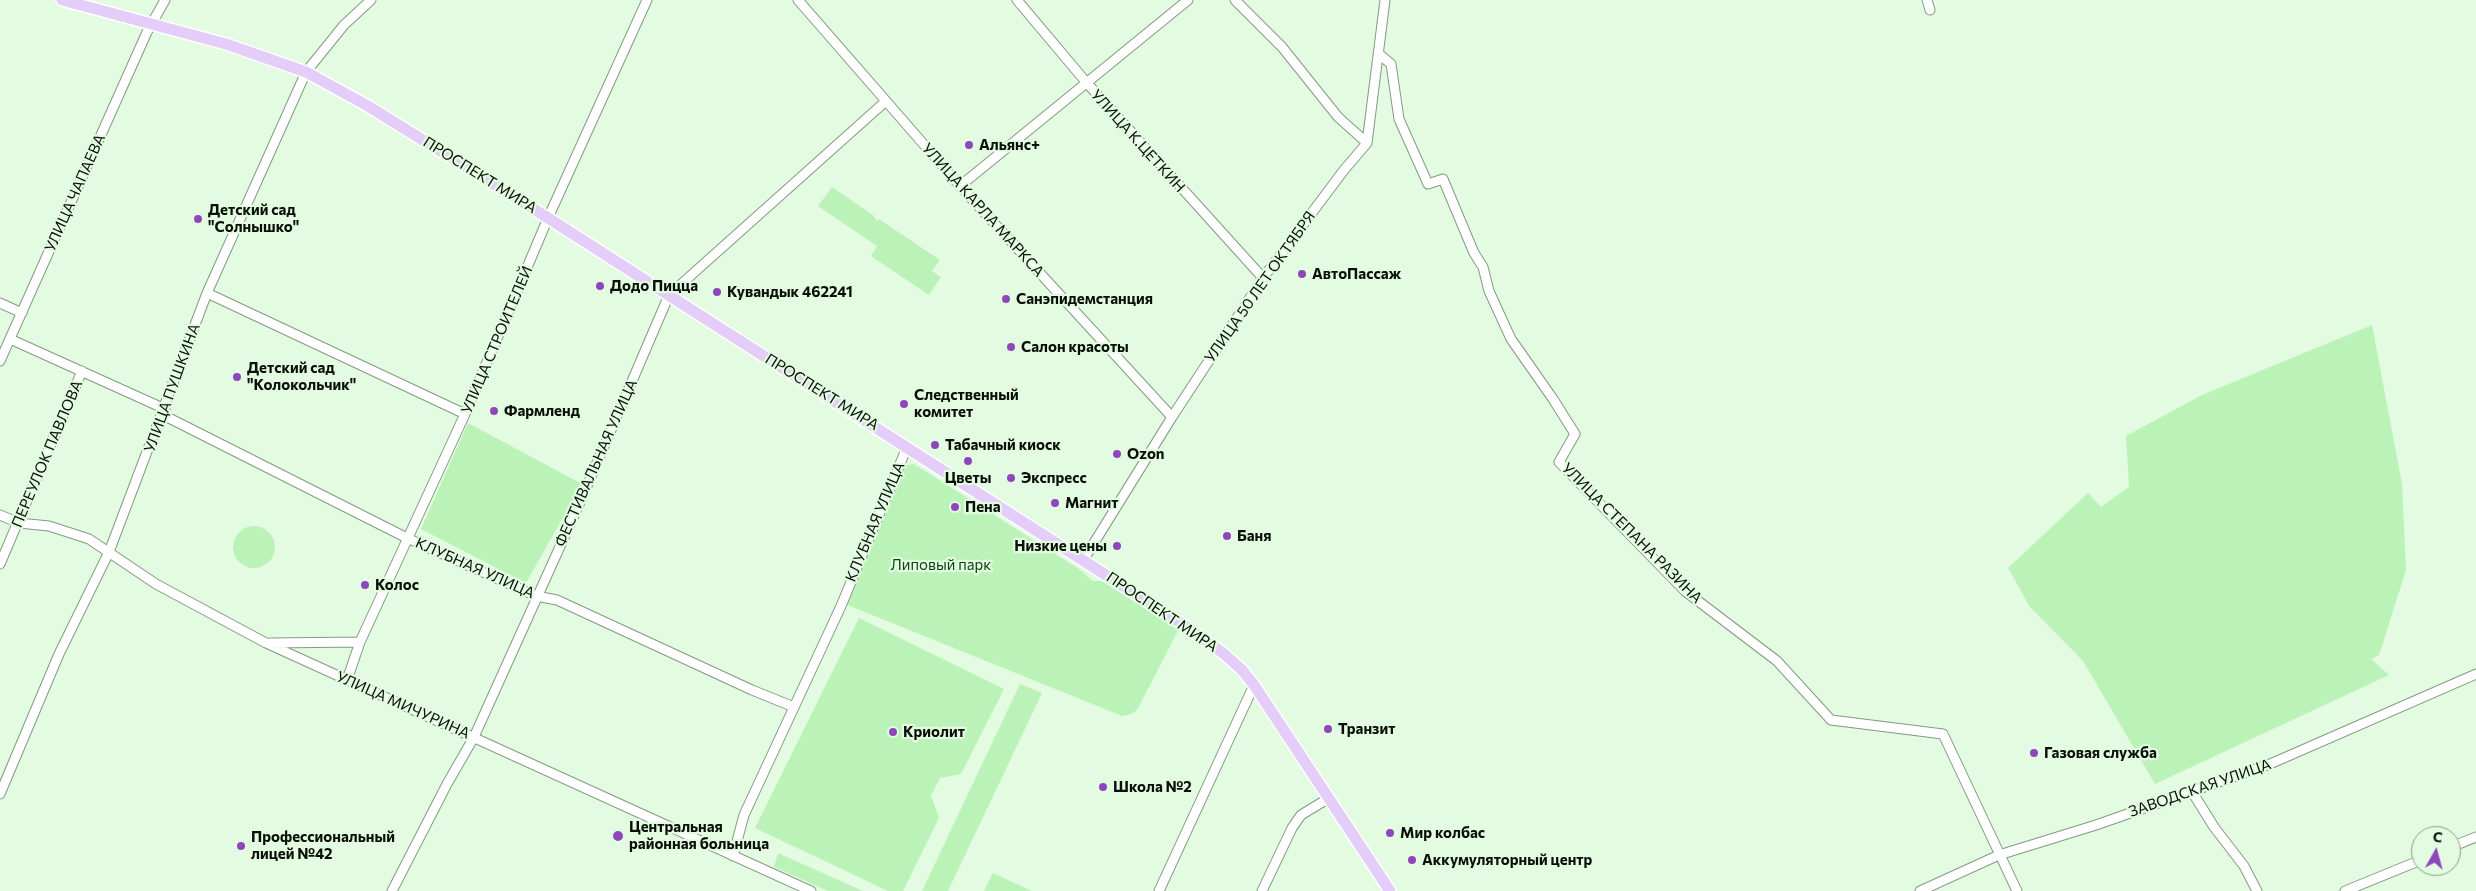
<!DOCTYPE html>
<meta charset="utf-8">
<style>
body{margin:0}
#map{position:relative;width:2476px;height:891px;overflow:hidden;background:#e3fbe1;font-family:Commissioner,sans-serif}
canvas{display:block}
.north{position:absolute;left:2411px;top:826px;width:50px;height:50px;box-sizing:border-box;background:#e3fbe1;border:1px solid #8b9d8a;border-radius:50%;rotate:7deg;font-size:14px;font-weight:700;line-height:20px;text-align:center;color:#081007}
.north::after{content:'';display:block;margin:auto;width:18px;height:22px;background:#8d47bb;clip-path:polygon(50% 0,100% 100%,50% 72%,0 100%)}
</style>
<div id="map">
<canvas width="2476" height="891"></canvas>
<div class="north">С</div>
</div>
<script>
const ctx = document.querySelector('canvas').getContext('2d');
ctx.lineJoin = 'round';
function fillPath(path, color) { ctx.fillStyle = color; ctx.fill(path, 'evenodd'); }
const toPath = rows => new Path2D(rows.map(r => 'M' + r).join(''));
function strokePath(path, color, width, dash) { ctx.strokeStyle = color; ctx.lineWidth = width; ctx.lineCap = dash ? 'butt' : 'round'; ctx.setLineDash(dash || []); ctx.stroke(path); }
function label(font, color, halo, rows, align = 'center') {
  ctx.font = font + ' Commissioner,sans-serif'; ctx.lineWidth = 4.5; ctx.setLineDash([]); ctx.textBaseline = 'middle'; ctx.strokeStyle = halo; ctx.fillStyle = color; for (const [text, x, y, turn = 0] of rows) {
    ctx.save(); ctx.translate(x, y); ctx.rotate((+turn || 0) * Math.PI / 180); ctx.textAlign = isNaN(turn) ? turn : align; if (halo) ctx.strokeText(text, 0, 0); ctx.fillText(text, 0, 0); ctx.restore();
  }
}
fillPath(toPath([
 [832,187,873,215,877,221,879,219,940,260,932,271,941,277,929,295,871,256,877,246,818,206],
 [2372,325,2402,484,2406,570,2379,655,2371,659,2389,675,2155,784,2083,661,2030,607,2008,568,2088,493,2101,507,2129,487,2126,436,2202,395],
 [468,423,582,484,526,583,421,529],
 [914,464,1079,569,1093,581,1111,581,1180,627,1137,710,1131,714,1122,716,845,604,902,466],
 '233 547a21 21 0 1 1 42 0a21 21 0 1 1-42 0Z',
 [859,618,1004,689,961,774,940,778,931,796,939,818,903,891,888,891,755,828],
 [1020,684,1042,693,948,891,922,891],
 [778,853,863,891,828,891,774,867],
 [993,873,1032,891,984,891]
]), '#bbf2b8');
const minor = toPath([
 [798,0,960,186,1172,417],
 [1017,0,1086,82,1263,278],
 [1235,0,1282,47,1338,117,1367,143],
 [1927,0,1930,10],
 [1379,54,1391,64,1399,119,1428,184,1443,179,1474,253,1483,267,1489,291,1511,339,1553,399,1575,434,1559,462,1685,591,1777,661,1831,720,1943,734,2017,891],
 [960,186,1188,0],
 [207,293,465,414],
 [0,303,22,313],
 [10,339,165,409],
 [0,361,147,32,165,0],
 [163,415,407,538,536,596,557,600,752,690,794,707],
 [0,515,19,523,49,526,89,539,156,584,266,643,811,891],
 [1084,559,1172,417,1263,278,1344,170,1367,143,1385,0],
 [0,564,82,371],
 [270,643,360,642],
 [347,680,360,642,465,414,548,218,647,0],
 [2191,790,2214,827,2244,866,2257,891],
 [0,794,59,654,109,552,207,293,306,72,344,25,371,0],
 [2451,847,2476,837],
 [733,856,744,815,841,606,907,447],
 [392,891,447,784,474,737,581,500,669,295,886,101],
 [1159,891,1254,685],
 [1262,891,1292,828,1301,815,1329,798],
 [1920,891,1999,855,2096,825,2270,764,2476,674],
 [2345,891,2421,860]
]);
const major = toPath([
 [62,0,226,44,306,72,368,106,548,218,1184,625,1223,653,1242,670,1254,685,1390,891]
]);
strokePath(minor, '#849a83', 11);
strokePath(major, '#fff', 14);
strokePath(minor, '#fff', 9);
strokePath(major, '#e5cdf9', 11);
for (const [x, y, r, color] of [
 [969,145,5,"#8d47bb"],
 [198,219,5,"#8d47bb"],
 [1302,274,5,"#8d47bb"],
 [600,286,5,"#8d47bb"],
 [717,292,5,"#8d47bb"],
 [1006,299,5,"#8d47bb"],
 [1011,347,5,"#8d47bb"],
 [237,377,5,"#8d47bb"],
 [904,404,5,"#8d47bb"],
 [494,411,5,"#8d47bb"],
 [935,445,5,"#8d47bb"],
 [1117,454,5,"#8d47bb"],
 [968,461,5,"#8d47bb"],
 [1011,478,5,"#8d47bb"],
 [1055,503,5,"#8d47bb"],
 [955,507,5,"#8d47bb"],
 [1227,536,5,"#8d47bb"],
 [1117,546,5,"#8d47bb"],
 [365,585,5,"#8d47bb"],
 [1328,729,5,"#8d47bb"],
 [893,732,5,"#8d47bb"],
 [2034,753,5,"#8d47bb"],
 [1103,787,5,"#8d47bb"],
 [1390,833,5,"#8d47bb"],
 [618,836,6,"#8d47bb"],
 [241,846,5,"#8d47bb"],
 [1412,860,5,"#8d47bb"]
]) { const dot = new Path2D(); dot.arc(x, y, r, 0, 2 * Math.PI); ctx.fillStyle = color; ctx.fill(dot); strokePath(dot, '#e3fbe1', 2); }
label('15px', '#081007', '#e3fbe1', [
 ["УЛИЦА К.ЦЕТКИН",1138,141,48],
 ["ПРОСПЕКТ МИРА",480,175,32],
 ["УЛИЦА ЧАПАЕВА",75,193,-66],
 ["УЛИЦА КАРЛА МАРКСА",983,210,48],
 ["УЛИЦА 50 ЛЕТ ОКТЯБРЯ",1260,287,-55],
 ["УЛИЦА СТРОИТЕЛЕЙ",497,340,-67],
 ["УЛИЦА ПУШКИНА",172,388,-70],
 ["ПРОСПЕКТ МИРА",822,392,32],
 ["ПЕРЕУЛОК ПАВЛОВА",47,454,-67],
 ["ФЕСТИВАЛЬНАЯ УЛИЦА",596,463,-66],
 ["КЛУБНАЯ УЛИЦА",875,522,-67],
 ["УЛИЦА СТЕПАНА РАЗИНА",1632,533,45],
 ["КЛУБНАЯ УЛИЦА",475,568,24],
 ["ПРОСПЕКТ МИРА",1162,612,34],
 ["УЛИЦА МИЧУРИНА",403,705,24],
 ["ЗАВОДСКАЯ УЛИЦА",2200,788,-19]
]);
label('bold 15px', '#081007', '#e3fbe1', [
 ["Альянс+",979,145],
 ["Детский сад",208,210],
 ["\"Солнышко\"",208,227],
 ["АвтоПассаж",1312,274],
 ["Додо Пицца",610,286],
 ["Кувандык 462241",727,292],
 ["Санэпидемстанция",1016,299],
 ["Салон красоты",1021,347],
 ["Детский сад",247,368],
 ["\"Колокольчик\"",247,385],
 ["Следственный",914,395],
 ["комитет",914,412],
 ["Фармленд",504,411],
 ["Табачный киоск",945,445],
 ["Ozon",1127,454],
 ["Цветы",968,478,"center"],
 ["Экспресс",1021,478],
 ["Магнит",1065,503],
 ["Пена",965,507],
 ["Баня",1237,536],
 ["Низкие цены",1107,546,"right"],
 ["Колос",375,585],
 ["Транзит",1338,729],
 ["Криолит",903,732],
 ["Газовая служба",2044,753],
 ["Школа №2",1113,787],
 ["Центральная",629,827],
 ["районная больница",629,844],
 ["Мир колбас",1400,833],
 ["Профессиональный",251,837],
 ["лицей №42",251,854],
 ["Аккумуляторный центр",1422,860]
], 'left');
label('15px', '#0b450e', '#e3fbe1', [
 ["Липовый парк",941,565]
]);
</script>
